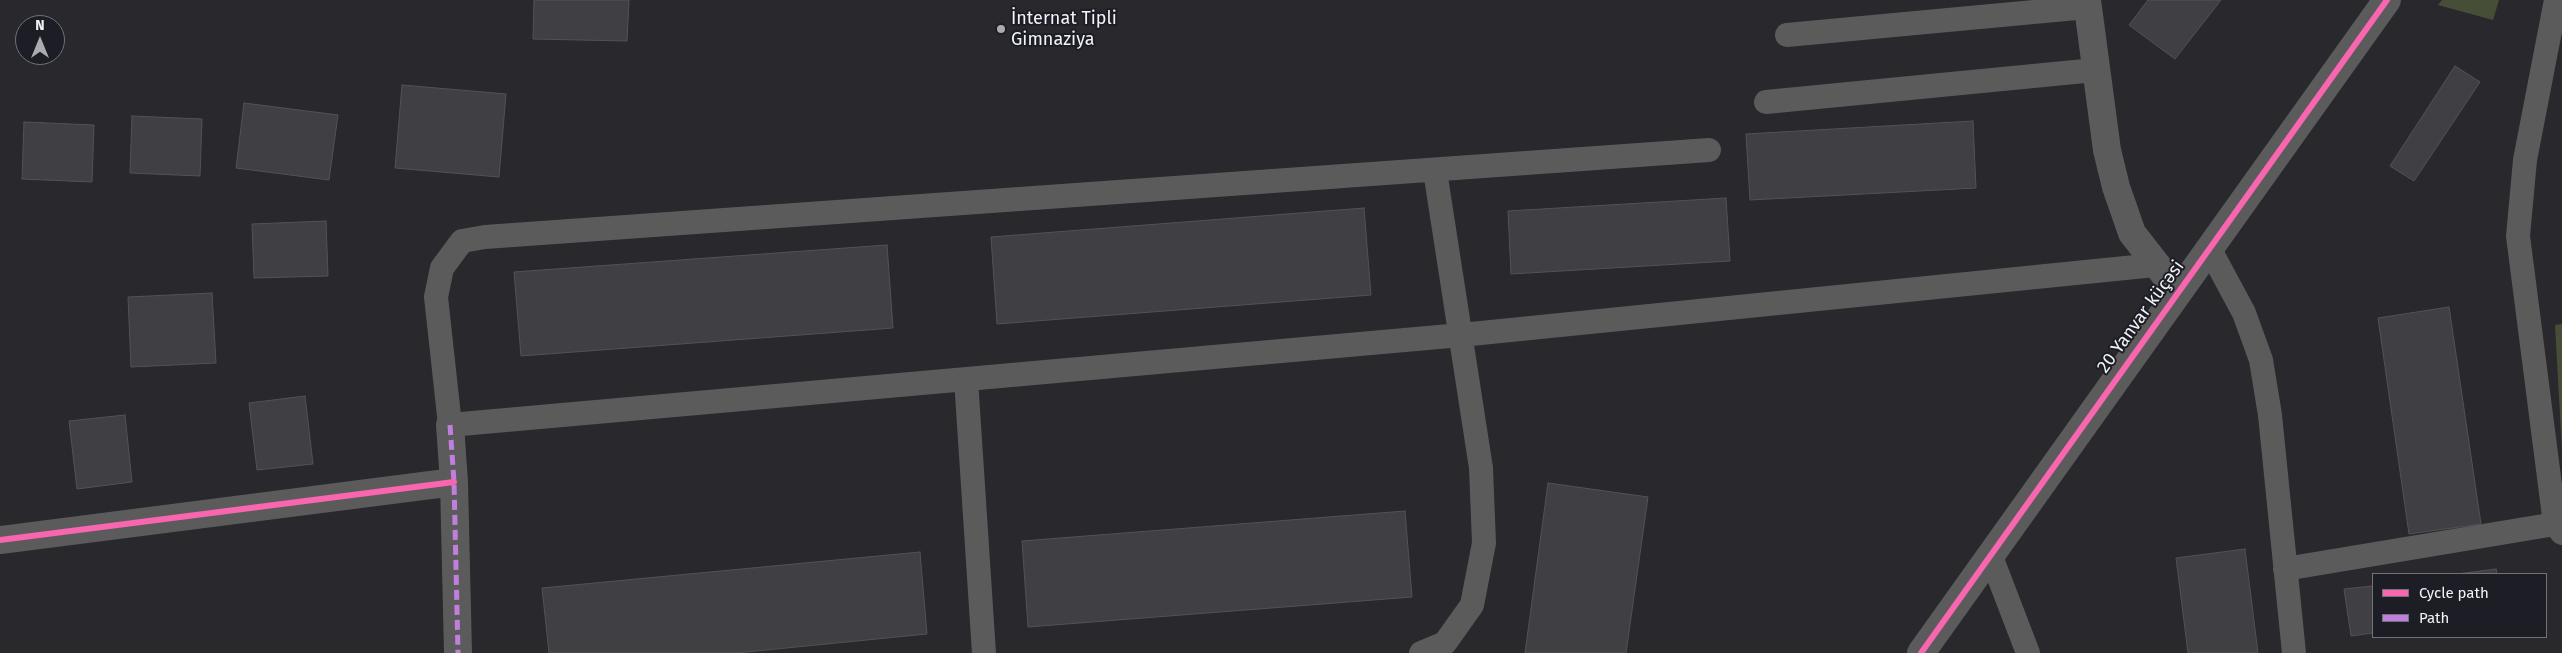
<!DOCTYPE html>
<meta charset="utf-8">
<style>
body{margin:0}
#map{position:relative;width:2562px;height:653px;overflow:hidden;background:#28282d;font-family:"Fira Sans",sans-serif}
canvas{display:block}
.legend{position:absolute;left:2372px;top:573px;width:175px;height:65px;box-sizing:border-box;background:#1d1d25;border:1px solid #727279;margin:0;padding:6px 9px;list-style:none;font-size:15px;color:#f2f2f8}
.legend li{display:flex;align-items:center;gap:10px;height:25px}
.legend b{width:25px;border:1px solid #727279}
.north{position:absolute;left:15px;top:15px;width:50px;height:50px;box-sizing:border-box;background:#1d1d25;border:1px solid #727279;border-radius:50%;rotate:0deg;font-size:14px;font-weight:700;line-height:20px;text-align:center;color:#f2f2f8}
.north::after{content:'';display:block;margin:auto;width:18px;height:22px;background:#ababb1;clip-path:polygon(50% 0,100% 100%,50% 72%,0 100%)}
</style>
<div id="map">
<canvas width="2562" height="653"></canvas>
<ul class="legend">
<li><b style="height:6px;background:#f766af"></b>Cycle path</li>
<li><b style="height:6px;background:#c07fdc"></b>Path</li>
</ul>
<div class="north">N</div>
</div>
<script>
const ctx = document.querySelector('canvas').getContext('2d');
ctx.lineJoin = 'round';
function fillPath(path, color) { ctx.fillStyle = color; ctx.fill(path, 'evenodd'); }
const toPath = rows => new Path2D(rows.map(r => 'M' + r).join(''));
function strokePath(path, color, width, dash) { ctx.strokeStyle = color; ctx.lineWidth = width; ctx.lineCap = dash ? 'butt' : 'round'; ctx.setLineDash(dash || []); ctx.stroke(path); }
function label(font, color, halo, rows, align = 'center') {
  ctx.font = font + ' "Fira Sans",sans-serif'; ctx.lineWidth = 4; ctx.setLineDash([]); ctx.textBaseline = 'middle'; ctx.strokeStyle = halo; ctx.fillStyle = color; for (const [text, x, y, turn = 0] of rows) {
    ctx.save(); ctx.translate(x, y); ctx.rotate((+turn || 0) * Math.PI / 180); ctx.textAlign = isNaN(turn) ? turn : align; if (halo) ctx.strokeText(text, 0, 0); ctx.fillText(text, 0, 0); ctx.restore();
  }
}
fillPath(toPath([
 [2442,0,2499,0,2493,20,2438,5],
 [2562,324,2562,452,2555,325]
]), '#474e37');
const building = toPath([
 [534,0,629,0,627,41,533,39,534,0],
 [2148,0,2221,0,2175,59,2129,25,2148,0],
 [2455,66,2480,82,2414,181,2390,166,2455,66],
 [402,85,506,94,499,177,395,168,402,85],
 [244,103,338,115,329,180,236,168,244,103],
 [132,116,202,119,200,176,130,173,132,116],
 [1973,121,1976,188,1750,200,1746,134,1973,121],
 [24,122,94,125,92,182,22,179,24,122],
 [1726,198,1730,261,1511,274,1508,211,1726,198],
 [1364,208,1371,295,997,324,991,237,1364,208],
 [326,221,328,276,254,278,252,224,326,221],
 [887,245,893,328,521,356,514,272,887,245],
 [212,293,216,363,131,367,128,297,212,293],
 [2449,307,2481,524,2409,534,2378,318,2449,307],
 [305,396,313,464,257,470,249,403,305,396],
 [125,415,132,482,77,489,69,421,125,415],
 [1548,483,1648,497,1626,653,1525,653,1548,483],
 [1405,511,1412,597,1028,627,1022,541,1405,511],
 [2245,549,2258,653,2188,653,2176,558,2245,549],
 [920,552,927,634,736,653,549,653,542,588,920,552],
 [2496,569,2497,574,2457,574,2496,569],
 [2373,586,2373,633,2351,636,2344,589,2373,586]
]);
fillPath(building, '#3f3f44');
strokePath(building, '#525257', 1);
strokePath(toPath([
 [2556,0,2525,160,2518,236,2555,524,2562,533],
 [1787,35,2087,7],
 [1766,102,2095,70],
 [1709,150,485,237,462,241,442,268,436,297,450,425,1461,335,2155,265],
 [2209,248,2244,313,2261,360,2270,415,2294,653],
 [966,379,984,653],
 [1990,554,2028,653],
 [2285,569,2555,524],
 [1421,653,1445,643,1472,605,1484,543,1481,468,1435,171]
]), '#5b5b5b', 24);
strokePath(toPath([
 [2087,0,2107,150,2116,187,2132,233,2178,292],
 [450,425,454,482,458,653],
 [0,540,454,482],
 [1921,653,2387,0]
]), '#5b5b5b', 28);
strokePath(toPath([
 [450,425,454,482,458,653]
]), '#c07fdc', 5, [10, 5]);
strokePath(toPath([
 [0,540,454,482],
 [1921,653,2387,0]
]), '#f766af', 6);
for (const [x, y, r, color] of [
 [1001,29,5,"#ababb1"]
]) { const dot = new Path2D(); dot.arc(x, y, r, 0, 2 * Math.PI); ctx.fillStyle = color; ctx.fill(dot); strokePath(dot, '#1d1d25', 2); }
label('18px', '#f2f2f8', '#1d1d25', [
 ["İnternat Tipli",1011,19],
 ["Gimnaziya",1011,40]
], 'left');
label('18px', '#f2f2f8', '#1d1d25', [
 ["20 Yanvar küçəsi",2141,317,-54]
]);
</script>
